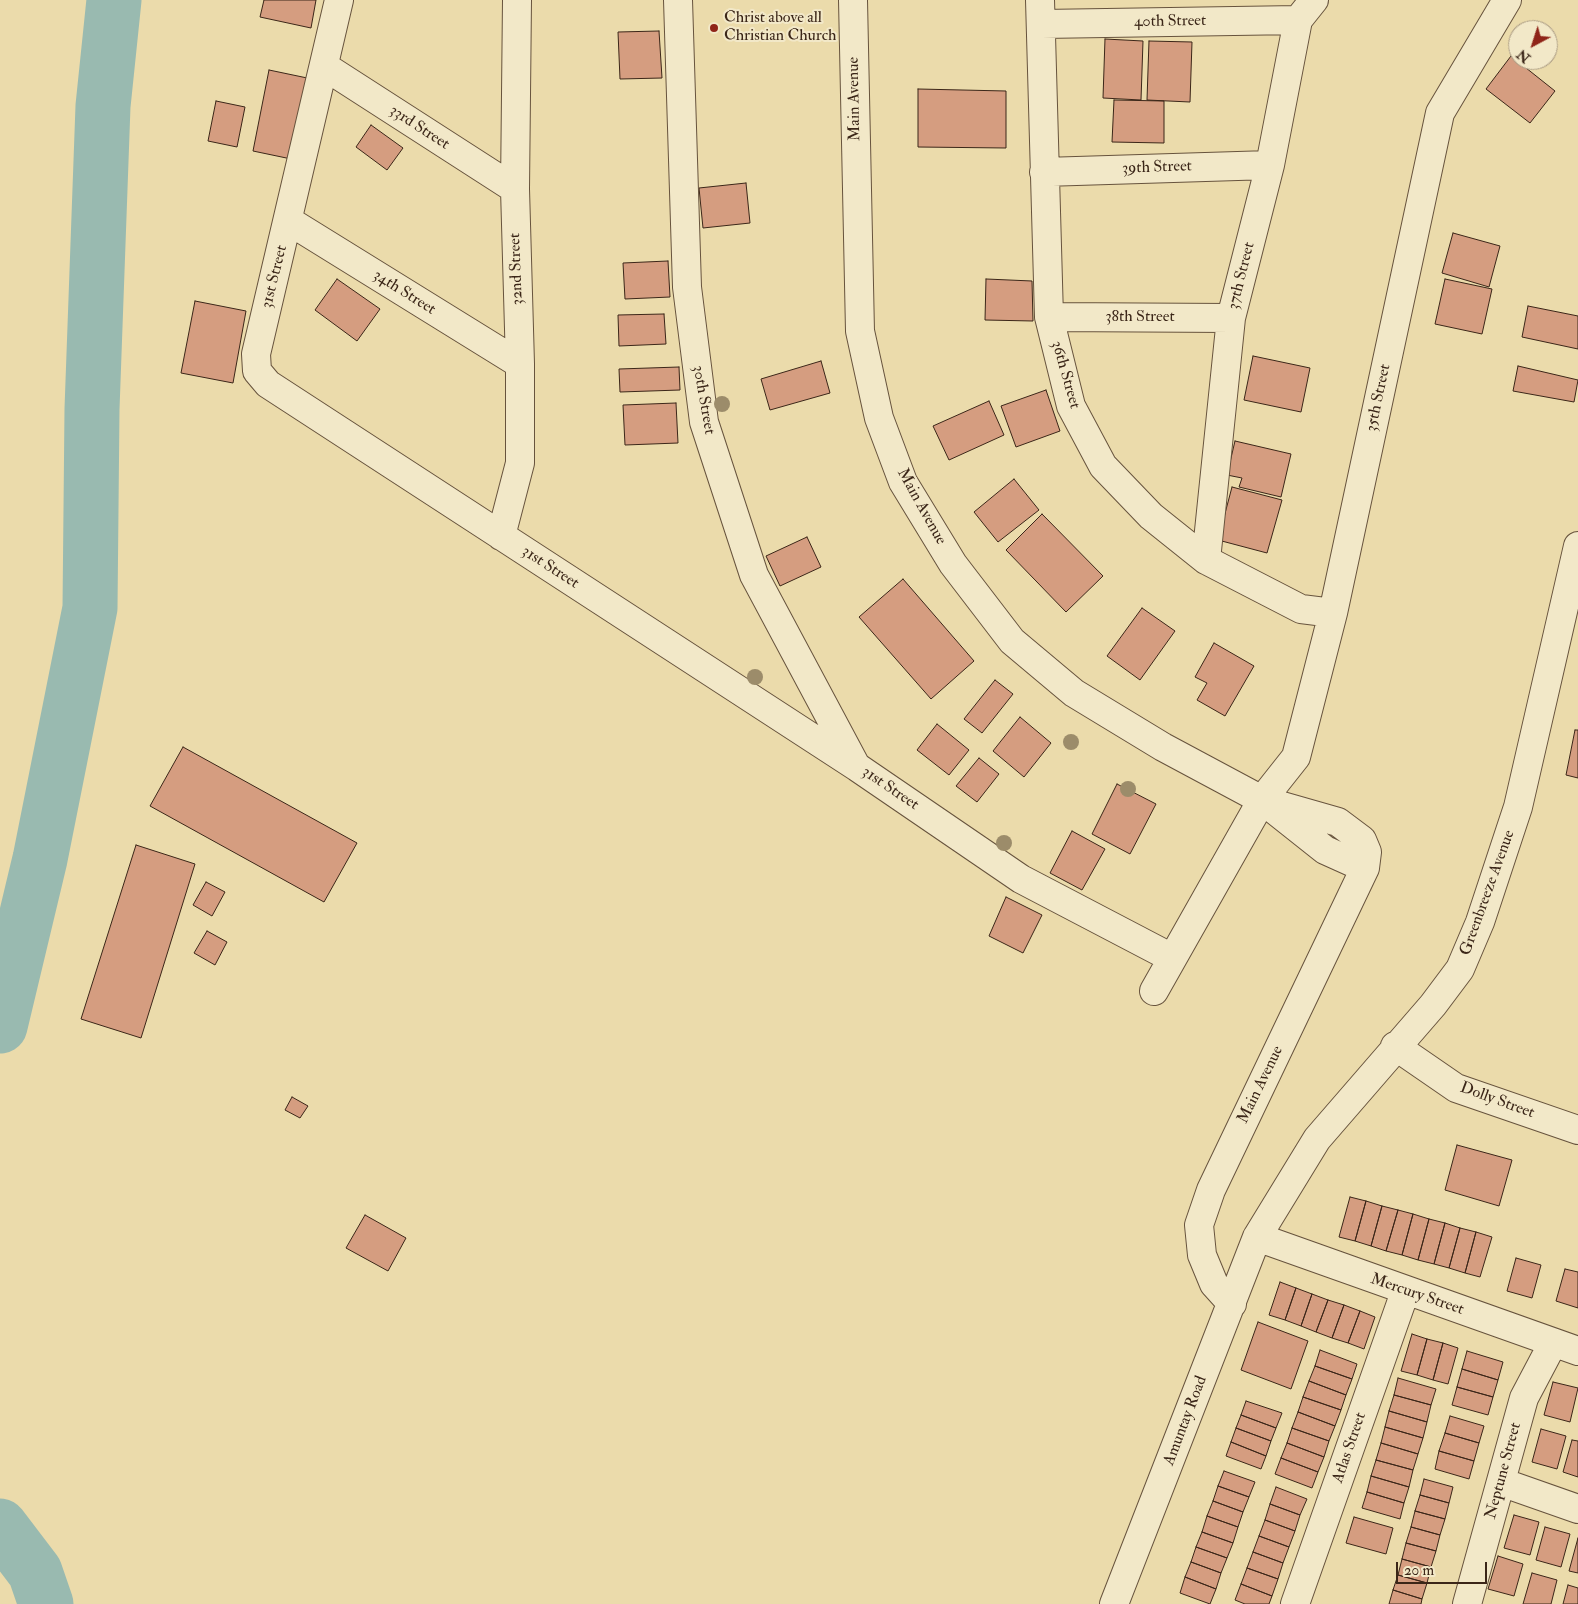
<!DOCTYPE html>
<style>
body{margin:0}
#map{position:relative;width:1578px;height:1604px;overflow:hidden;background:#ebdbab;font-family:"IM FELL Double Pica",serif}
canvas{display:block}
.north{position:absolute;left:1508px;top:20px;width:50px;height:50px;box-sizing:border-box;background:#f2e8c8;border:1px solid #a99a82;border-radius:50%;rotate:220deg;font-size:14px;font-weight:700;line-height:20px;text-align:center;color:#3b2618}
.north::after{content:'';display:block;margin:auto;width:18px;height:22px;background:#8f2418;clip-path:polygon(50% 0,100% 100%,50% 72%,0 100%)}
.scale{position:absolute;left:1396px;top:1562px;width:91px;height:22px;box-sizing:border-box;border:2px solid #3b2618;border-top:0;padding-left:6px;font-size:15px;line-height:18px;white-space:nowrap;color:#3b2618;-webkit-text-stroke:4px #f2e8c8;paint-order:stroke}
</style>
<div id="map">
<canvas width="1578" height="1604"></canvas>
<div class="north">N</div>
<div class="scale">20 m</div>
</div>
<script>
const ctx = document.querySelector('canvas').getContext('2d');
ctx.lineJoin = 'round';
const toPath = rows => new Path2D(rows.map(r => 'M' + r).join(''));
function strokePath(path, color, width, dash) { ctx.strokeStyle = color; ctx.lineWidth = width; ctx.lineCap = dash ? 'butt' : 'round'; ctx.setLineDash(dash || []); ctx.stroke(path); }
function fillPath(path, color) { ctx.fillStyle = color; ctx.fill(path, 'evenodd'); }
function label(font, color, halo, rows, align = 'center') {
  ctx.font = font + ' "IM FELL Double Pica",serif'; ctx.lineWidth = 4; ctx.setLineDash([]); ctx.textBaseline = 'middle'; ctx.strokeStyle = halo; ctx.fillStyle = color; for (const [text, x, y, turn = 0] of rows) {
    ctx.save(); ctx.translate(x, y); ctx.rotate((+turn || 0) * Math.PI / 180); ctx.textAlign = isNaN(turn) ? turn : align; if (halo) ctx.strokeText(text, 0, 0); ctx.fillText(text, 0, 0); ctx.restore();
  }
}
strokePath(toPath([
 [0,1026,40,859,90,608,92,409,103,106,114,0],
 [0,1526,35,1572,46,1604]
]), '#99bab0', 55);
const building = toPath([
 [264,0,316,0,311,28,260,17,264,0],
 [659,31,662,78,620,79,618,32,659,31],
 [1105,39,1143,41,1141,100,1103,98,1105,39],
 [1149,41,1192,42,1190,102,1147,100,1149,41],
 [1511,56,1555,91,1530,123,1486,89,1511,56],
 [269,70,312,79,296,160,253,151,269,70],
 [918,89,1006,91,1006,148,918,147,918,89],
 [1114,100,1164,101,1164,143,1112,142,1114,100],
 [216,101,245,107,237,147,208,141,216,101],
 [371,125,403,148,387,170,356,147,371,125],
 [746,183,750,223,703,228,699,188,746,183],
 [1453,233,1500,246,1489,287,1442,273,1453,233],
 [668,261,670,297,625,299,623,263,668,261],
 [337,279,380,309,357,341,315,310,337,279],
 [986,279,1032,281,1033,321,985,320,986,279],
 [1445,279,1492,289,1482,334,1435,324,1445,279],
 [195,301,246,311,233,383,181,373,195,301],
 [1528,306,1578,316,1578,349,1522,337,1528,306],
 [664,314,666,344,619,346,618,315,664,314],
 [1253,356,1310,368,1301,412,1244,400,1253,356],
 [821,361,830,393,770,410,761,379,821,361],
 [1518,366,1578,380,1574,402,1513,391,1518,366],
 [679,367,680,390,620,392,619,369,679,367],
 [1046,390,1060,431,1016,447,1001,406,1046,390],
 [989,401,1004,435,949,460,933,426,989,401],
 [676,403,678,443,625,445,623,405,676,403],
 [1235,441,1291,454,1281,497,1239,487,1242,478,1227,475,1235,441],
 [1014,479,1039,510,998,542,974,512,1014,479],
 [1232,487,1282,500,1267,553,1218,540,1232,487],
 [1042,514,1103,576,1066,612,1006,550,1042,514],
 [807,537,821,567,780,586,766,556,807,537],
 [903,579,974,661,931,699,859,617,903,579],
 [1142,608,1175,631,1140,680,1107,656,1142,608],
 [1214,643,1254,666,1225,716,1197,700,1207,683,1195,677,1214,643],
 [995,680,1013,694,982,733,964,719,995,680],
 [1020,717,1051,743,1024,777,993,751,1020,717],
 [937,724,969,750,949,775,917,750,937,724],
 [1575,730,1578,730,1578,778,1566,775,1575,730],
 [183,747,357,843,324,902,150,806,183,747],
 [979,758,999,774,977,802,956,786,979,758],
 [1117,784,1156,804,1130,854,1092,834,1117,784],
 [1072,831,1105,849,1082,890,1050,873,1072,831],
 [136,845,195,864,141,1038,81,1019,136,845],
 [206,882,225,892,212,916,193,905,206,882],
 [1006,897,1042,915,1023,953,989,936,1006,897],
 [207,931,227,942,215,965,194,953,207,931],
 [292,1097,308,1106,300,1118,285,1110,292,1097],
 [1457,1145,1512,1160,1499,1206,1445,1190,1457,1145],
 [1350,1197,1366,1201,1355,1241,1339,1237,1350,1197],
 [1366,1201,1382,1206,1371,1246,1355,1241,1366,1201],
 [1382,1206,1398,1210,1386,1251,1371,1246,1382,1206],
 [1398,1210,1413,1214,1402,1255,1386,1251,1398,1210],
 [1413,1214,1429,1219,1418,1260,1402,1255,1413,1214],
 [365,1215,406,1238,388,1271,346,1248,365,1215],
 [1429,1219,1445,1223,1434,1264,1418,1260,1429,1219],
 [1445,1223,1460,1228,1449,1268,1434,1264,1445,1223],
 [1460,1228,1476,1232,1465,1273,1449,1268,1460,1228],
 [1476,1232,1492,1237,1480,1277,1465,1273,1476,1232],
 [1516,1258,1541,1265,1532,1298,1507,1291,1516,1258],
 [1565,1269,1578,1272,1578,1308,1556,1301,1565,1269],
 [1280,1282,1296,1288,1285,1320,1269,1315,1280,1282],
 [1296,1288,1312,1294,1301,1326,1285,1320,1296,1288],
 [1312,1294,1328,1300,1316,1332,1301,1326,1312,1294],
 [1328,1300,1344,1305,1332,1338,1316,1332,1328,1300],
 [1344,1305,1360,1311,1348,1343,1332,1338,1344,1305],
 [1360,1311,1375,1317,1364,1349,1348,1343,1360,1311],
 [1258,1322,1308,1341,1291,1389,1241,1370,1258,1322],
 [1412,1334,1427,1339,1417,1375,1401,1371,1412,1334],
 [1427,1339,1443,1343,1433,1380,1417,1375,1427,1339],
 [1443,1343,1458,1348,1448,1384,1433,1380,1443,1343],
 [1320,1350,1357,1364,1352,1379,1315,1366,1320,1350],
 [1467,1351,1503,1362,1498,1380,1462,1369,1467,1351],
 [1315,1366,1352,1379,1346,1395,1309,1381,1315,1366],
 [1462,1369,1498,1380,1493,1397,1457,1387,1462,1369],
 [1398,1378,1436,1389,1431,1405,1394,1395,1398,1378],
 [1309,1381,1346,1395,1341,1410,1303,1397,1309,1381],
 [1553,1382,1578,1388,1570,1422,1544,1415,1553,1382],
 [1457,1387,1493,1397,1488,1415,1452,1405,1457,1387],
 [1394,1395,1431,1405,1427,1422,1389,1411,1394,1395],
 [1303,1397,1341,1410,1335,1426,1298,1412,1303,1397],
 [1246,1401,1282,1413,1276,1428,1241,1415,1246,1401],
 [1389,1411,1427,1422,1423,1438,1385,1427,1389,1411],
 [1298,1412,1335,1426,1329,1441,1292,1428,1298,1412],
 [1241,1415,1276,1428,1271,1441,1236,1428,1241,1415],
 [1450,1416,1484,1426,1479,1443,1445,1433,1450,1416],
 [1385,1427,1423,1438,1418,1454,1381,1443,1385,1427],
 [1236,1428,1271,1441,1266,1456,1231,1442,1236,1428],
 [1292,1428,1329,1441,1324,1457,1287,1443,1292,1428],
 [1541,1429,1566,1436,1557,1469,1532,1462,1541,1429],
 [1445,1433,1479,1443,1474,1461,1439,1451,1445,1433],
 [1572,1440,1578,1441,1578,1477,1563,1472,1572,1440],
 [1231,1442,1266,1456,1261,1469,1226,1456,1231,1442],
 [1287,1443,1324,1457,1318,1472,1281,1458,1287,1443],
 [1381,1443,1418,1454,1413,1470,1376,1460,1381,1443],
 [1439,1451,1474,1461,1469,1479,1435,1469,1439,1451],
 [1281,1458,1318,1472,1312,1488,1275,1474,1281,1458],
 [1376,1460,1413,1470,1409,1487,1371,1476,1376,1460],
 [1224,1471,1255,1482,1249,1497,1218,1486,1224,1471],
 [1371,1476,1409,1487,1404,1503,1367,1492,1371,1476],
 [1424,1479,1453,1487,1449,1503,1420,1495,1424,1479],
 [1218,1486,1249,1497,1243,1512,1213,1501,1218,1486],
 [1276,1487,1307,1499,1300,1515,1270,1504,1276,1487],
 [1367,1492,1404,1503,1400,1519,1362,1508,1367,1492],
 [1420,1495,1449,1503,1445,1519,1415,1511,1420,1495],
 [1213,1501,1243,1512,1238,1527,1207,1516,1213,1501],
 [1270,1504,1300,1515,1295,1531,1265,1520,1270,1504],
 [1415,1511,1445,1519,1440,1535,1411,1527,1415,1511],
 [1514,1515,1539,1522,1530,1555,1504,1548,1514,1515],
 [1207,1516,1238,1527,1233,1543,1202,1532,1207,1516],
 [1354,1517,1393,1528,1386,1554,1346,1543,1354,1517],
 [1265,1520,1295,1531,1289,1547,1259,1536,1265,1520],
 [1411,1527,1440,1535,1436,1551,1406,1543,1411,1527],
 [1545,1527,1570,1534,1561,1567,1536,1560,1545,1527],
 [1202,1532,1233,1543,1227,1558,1196,1547,1202,1532],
 [1259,1536,1289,1547,1283,1563,1253,1552,1259,1536],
 [1578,1538,1578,1573,1569,1571,1578,1538],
 [1406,1543,1436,1551,1431,1567,1402,1559,1406,1543],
 [1196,1547,1227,1558,1221,1573,1191,1562,1196,1547],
 [1253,1552,1283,1563,1278,1579,1247,1568,1253,1552],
 [1498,1556,1523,1564,1514,1596,1488,1589,1498,1556],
 [1402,1559,1431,1567,1427,1583,1398,1575,1402,1559],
 [1191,1562,1221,1573,1216,1589,1185,1577,1191,1562],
 [1247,1568,1278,1579,1272,1596,1241,1584,1247,1568],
 [1532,1573,1557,1580,1551,1604,1523,1604,1532,1573],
 [1398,1575,1427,1583,1422,1599,1393,1590,1398,1575],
 [1185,1577,1216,1589,1210,1604,1180,1593,1185,1577],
 [1241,1584,1272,1596,1269,1604,1245,1604,1235,1600,1241,1584],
 [1568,1585,1578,1588,1578,1604,1563,1604,1568,1585],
 [1393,1590,1422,1599,1421,1604,1389,1604,1393,1590]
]);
fillPath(building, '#d59d80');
strokePath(building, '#3b2618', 1);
const minor = toPath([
 [339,0,256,354,257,371,268,384,857,767,1021,879,1172,958],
 [678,0,687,287,704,422,754,575,856,766],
 [853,0,860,331,879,418,903,482,953,564,1012,641,1074,693,1163,747,1262,800,1325,850,1365,868],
 [1040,0,1049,317,1071,406,1103,466,1151,516,1206,560,1301,609,1333,613],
 [1042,24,1298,20],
 [324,66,515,189],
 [1044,172,1270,165],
 [289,221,520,364],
 [1049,317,1231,318],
 [501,536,520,463,520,364,515,189,517,0],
 [1206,560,1231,318,1270,165,1298,20,1314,0],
 [1154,991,1262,800,1296,757,1333,613,1440,113,1507,0],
 [1395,1046,1456,1088,1578,1130],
 [1257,1237,1578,1351],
 [1232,1304,1214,1284,1202,1255,1199,1225,1211,1190,1365,868,1367,852,1362,840,1338,822,1275,804],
 [1501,1482,1578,1509],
 [1114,1604,1257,1237,1317,1139,1433,1005,1460,969,1480,922,1518,807,1578,546],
 [1295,1604,1405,1292],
 [1467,1604,1524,1398,1553,1343]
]);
strokePath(minor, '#67533d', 30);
strokePath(minor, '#f2e8c8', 28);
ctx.fillStyle = '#9c8c6a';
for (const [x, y] of [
 [722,404],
 [755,677],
 [1071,742],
 [1128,789],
 [1004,843]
]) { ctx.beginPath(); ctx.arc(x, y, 8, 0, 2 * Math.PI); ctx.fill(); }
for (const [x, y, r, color] of [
 [714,28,5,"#8f2418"]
]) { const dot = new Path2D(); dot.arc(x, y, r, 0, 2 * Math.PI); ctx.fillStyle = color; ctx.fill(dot); strokePath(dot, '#f2e8c8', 2); }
label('16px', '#3b2618', '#f2e8c8', [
 ["Christ above all",724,19],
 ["Christian Church",724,37]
], 'left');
label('16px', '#3b2618', '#f2e8c8', [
 ["40th Street",1170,22,-1],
 ["Main Avenue",855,99,-91],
 ["33rd Street",419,128,33],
 ["39th Street",1157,168,-2],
 ["32nd Street",517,269,-92],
 ["37th Street",1242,276,-76],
 ["31st Street",275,277,-76],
 ["34th Street",404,293,32],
 ["38th Street",1140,318],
 ["36th Street",1065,375,74],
 ["35th Street",1379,398,-78],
 ["30th Street",703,400,80],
 ["Main Avenue",921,507,61],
 ["31st Street",550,568,33],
 ["31st Street",890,789,34],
 ["Greenbreeze Avenue",1488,893,-70],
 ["Main Avenue",1261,1085,-64],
 ["Dolly Street",1497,1101,20],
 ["Mercury Street",1417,1295,19],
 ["Amuntay Road",1186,1421,-69],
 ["Atlas Street",1350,1448,-71],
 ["Neptune Street",1504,1471,-75]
]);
</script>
